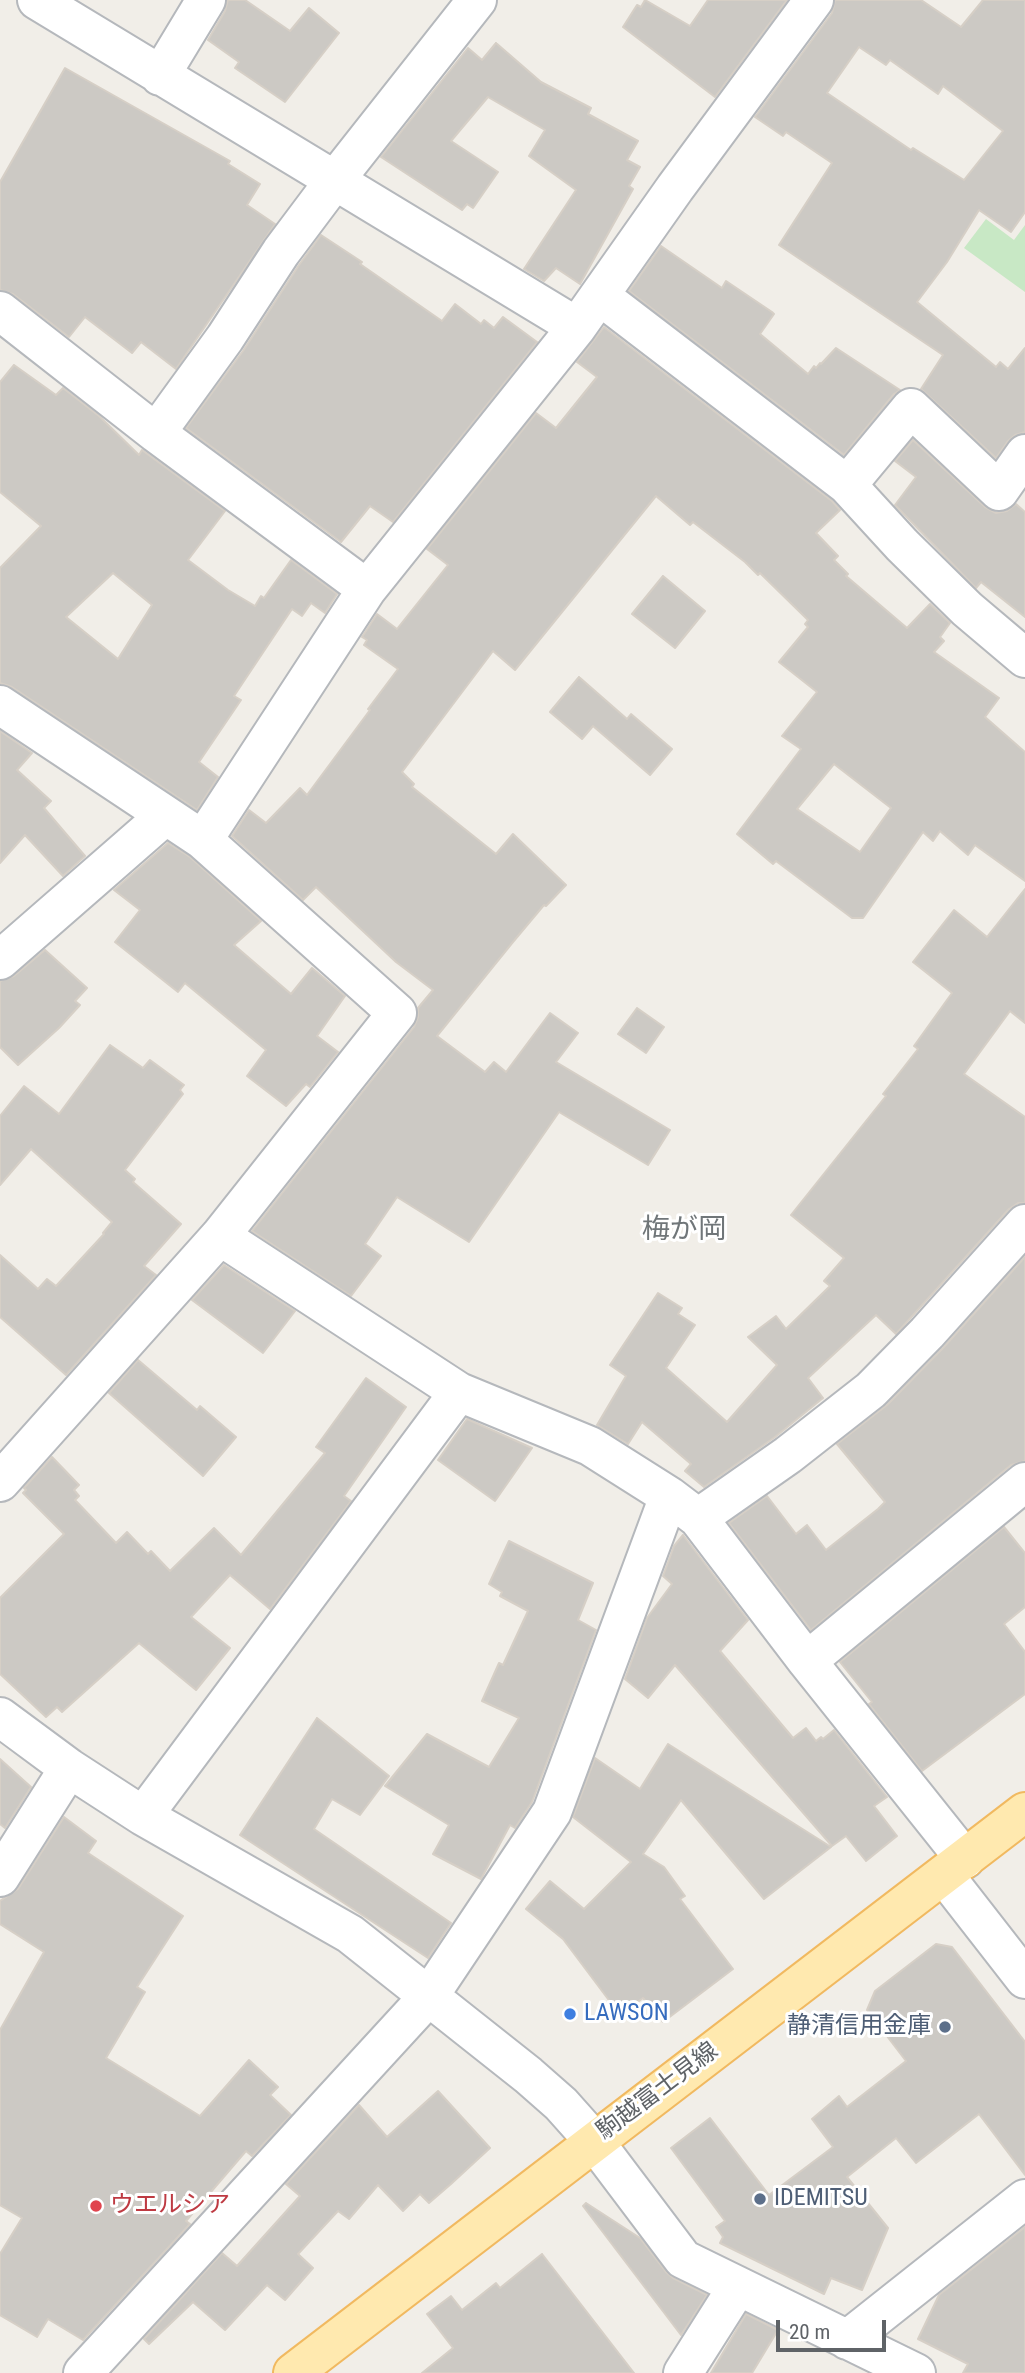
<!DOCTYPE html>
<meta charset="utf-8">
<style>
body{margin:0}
#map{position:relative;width:1025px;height:2373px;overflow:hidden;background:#f1eee8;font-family:"Roboto Condensed",sans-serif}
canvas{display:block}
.scale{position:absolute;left:776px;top:2320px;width:110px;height:32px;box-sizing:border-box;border:4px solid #5f6367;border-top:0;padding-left:9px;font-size:21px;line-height:24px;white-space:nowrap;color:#5f6367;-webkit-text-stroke:5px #fff;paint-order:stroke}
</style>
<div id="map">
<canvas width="1025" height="2373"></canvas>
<div class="scale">20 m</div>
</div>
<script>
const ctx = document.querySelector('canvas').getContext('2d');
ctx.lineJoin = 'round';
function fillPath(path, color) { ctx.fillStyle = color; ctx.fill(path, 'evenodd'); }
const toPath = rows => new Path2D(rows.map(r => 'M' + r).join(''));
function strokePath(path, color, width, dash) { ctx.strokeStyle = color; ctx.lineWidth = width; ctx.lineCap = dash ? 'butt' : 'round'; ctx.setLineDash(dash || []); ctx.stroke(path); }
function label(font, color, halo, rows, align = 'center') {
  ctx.font = font + ' "Roboto Condensed","Noto Sans JP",sans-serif'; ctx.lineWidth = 6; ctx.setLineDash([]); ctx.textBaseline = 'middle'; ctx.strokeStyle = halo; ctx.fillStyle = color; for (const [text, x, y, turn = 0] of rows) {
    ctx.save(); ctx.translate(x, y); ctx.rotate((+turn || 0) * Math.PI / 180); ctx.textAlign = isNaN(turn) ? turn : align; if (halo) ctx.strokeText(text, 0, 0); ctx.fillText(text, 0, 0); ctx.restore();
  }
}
fillPath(toPath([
 [986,219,1014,240,1025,225,1025,292,964,248]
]), '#c8e8c5');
const building = toPath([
 [228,0,245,0,290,31,309,8,339,33,285,102,235,68,239,62,208,40,225,11,228,0],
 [645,0,690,26,708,0,787,0,715,97,623,27,637,5,641,7,645,0],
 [835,0,921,0,961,27,983,0,1025,0,1025,212,1011,232,979,210,947,262,917,302,996,367,1000,362,1008,369,1025,348,1025,432,1015,435,1008,441,996,458,921,389,943,355,779,245,832,163,786,132,783,136,755,117,832,13,835,0],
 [859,47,886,65,890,60,938,94,943,86,1003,131,964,180,913,148,911,150,827,93,859,47],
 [496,43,541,82,591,108,588,114,638,141,627,160,640,167,629,186,633,189,580,284,556,268,544,281,524,269,576,190,529,156,545,130,488,97,451,141,498,172,473,208,467,204,462,210,381,157,468,48,482,60,496,43],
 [65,68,230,161,228,164,260,184,247,205,275,224,176,369,141,342,132,353,85,317,69,337,13,294,0,290,0,182,65,68],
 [321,235,362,262,360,264,442,321,455,304,481,324,484,320,494,328,503,317,537,342,393,522,370,506,341,542,186,428,243,351,299,265,321,235],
 [661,246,722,288,726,281,772,312,774,314,760,334,808,374,814,366,816,368,820,363,821,364,836,348,900,390,894,394,844,455,629,291,661,246],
 [604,327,832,501,840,510,816,533,838,556,834,560,848,574,846,576,907,628,930,604,950,623,940,637,944,641,934,652,999,698,985,717,1025,752,1025,881,975,845,968,855,940,831,933,841,923,832,863,918,852,918,776,861,773,864,737,834,801,749,782,736,817,692,779,662,808,627,805,624,808,620,760,573,758,575,745,562,693,522,690,525,656,496,515,670,493,651,402,772,414,784,412,787,496,854,513,834,566,885,546,906,544,905,513,942,437,1036,485,1072,494,1062,506,1072,550,1013,578,1033,556,1062,670,1130,648,1165,559,1112,469,1242,397,1197,365,1244,381,1256,351,1296,252,1231,414,1027,418,1017,418,1008,433,990,396,962,316,887,303,900,232,836,249,810,266,823,300,788,307,795,370,710,368,709,398,669,364,645,367,640,362,637,377,614,397,629,448,565,427,549,536,413,556,428,597,377,577,362,604,327],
 [834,764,891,808,860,852,797,809,834,764],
 [14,365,56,395,63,388,99,416,139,455,142,450,225,511,188,560,228,590,255,606,261,596,264,598,291,560,337,594,325,613,311,603,302,616,292,609,234,696,241,700,199,762,218,777,197,810,12,687,0,683,0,568,41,526,0,492,0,382,14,365],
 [113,573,152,605,118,659,66,617,113,573],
 [913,440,985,507,996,513,1007,511,1016,504,1025,512,1025,617,981,582,976,588,895,505,916,477,895,461,913,440],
 [663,576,705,611,675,648,632,614,663,576],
 [579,677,627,719,631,714,672,749,650,775,593,726,582,739,550,712,579,677],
 [0,731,32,753,17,770,51,801,44,808,85,856,63,876,25,835,0,863,0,731],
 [168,843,190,857,261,921,234,945,291,994,312,968,345,996,317,1036,338,1052,310,1087,306,1084,286,1106,247,1076,266,1050,185,983,178,992,115,942,140,910,114,890,168,843],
 [1025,889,1025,1023,1010,1011,964,1074,1025,1117,1025,1203,1018,1203,1009,1209,896,1334,876,1315,808,1378,823,1398,775,1437,704,1487,685,1471,691,1464,642,1422,628,1444,597,1425,626,1376,610,1365,658,1293,682,1308,678,1314,695,1325,666,1368,727,1422,777,1365,748,1337,776,1316,786,1329,830,1286,824,1281,844,1258,791,1215,886,1096,883,1094,918,1049,914,1046,952,993,913,962,954,910,987,937,1025,889],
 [45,950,87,988,75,1001,80,1005,59,1028,18,1065,0,1047,0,981,14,976,45,950],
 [637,1008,664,1027,646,1053,618,1034,637,1008],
 [110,1045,143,1068,150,1060,184,1085,180,1090,183,1094,125,1170,135,1179,133,1182,181,1224,144,1266,156,1275,66,1375,0,1317,0,1255,38,1289,47,1279,56,1286,104,1234,103,1233,112,1222,31,1149,0,1185,0,1116,24,1086,59,1114,110,1045],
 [1025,1257,1025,1461,1011,1465,811,1630,729,1523,767,1496,796,1534,807,1525,826,1550,878,1509,885,1502,837,1444,887,1405,943,1348,1025,1257],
 [224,1265,295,1311,263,1353,192,1300,224,1265],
 [138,1360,197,1410,200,1406,236,1437,203,1476,109,1393,138,1360],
 [366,1378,406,1407,344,1496,351,1501,270,1609,230,1575,191,1617,230,1648,196,1690,139,1643,62,1712,57,1707,46,1717,0,1674,0,1598,64,1534,23,1493,26,1490,24,1488,52,1457,79,1485,74,1490,79,1496,75,1500,116,1543,127,1532,148,1554,151,1551,170,1571,214,1528,241,1555,325,1453,316,1447,366,1378],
 [467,1419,532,1448,495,1501,438,1460,467,1419],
 [1004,1527,1025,1553,1025,1607,1004,1624,1025,1652,1025,1694,922,1771,869,1704,872,1702,840,1662,1004,1527],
 [683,1535,748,1620,720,1651,793,1738,806,1728,816,1741,821,1737,823,1739,834,1730,887,1797,874,1806,897,1836,866,1861,846,1836,832,1846,675,1665,648,1698,625,1679,647,1618,672,1584,663,1576,674,1546,683,1535],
 [509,1541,593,1583,578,1620,596,1630,532,1802,515,1828,510,1825,481,1879,433,1854,449,1825,385,1786,427,1734,489,1767,519,1718,482,1701,499,1663,503,1665,528,1611,500,1596,502,1592,489,1584,509,1541],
 [317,1718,389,1776,360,1815,332,1799,314,1829,451,1923,428,1958,240,1835,317,1718],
 [668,1744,831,1847,764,1899,681,1800,643,1854,664,1867,685,1896,680,1899,733,1969,663,2022,643,1998,627,2010,623,2006,617,2011,563,1939,526,1909,550,1881,584,1909,631,1862,573,1817,595,1758,640,1789,668,1744],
 [0,1759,31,1787,5,1828,0,1824,0,1759],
 [64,1817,96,1841,88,1853,183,1916,137,1987,145,1992,106,2058,200,2116,249,2060,278,2087,270,2095,291,2115,252,2156,246,2151,186,2221,190,2224,83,2340,48,2319,37,2337,0,2315,0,2254,22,2218,0,2205,0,2030,44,1952,0,1924,0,1901,18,1889,64,1817],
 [936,1944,952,1947,1025,2042,1025,2175,979,2114,916,2163,896,2138,847,2177,888,2228,862,2290,831,2278,824,2294,720,2243,723,2237,716,2227,725,2221,671,2148,710,2118,769,2195,833,2147,812,2119,839,2096,847,2107,906,2061,867,2010,875,1991,936,1944],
 [438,2091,490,2148,451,2184,429,2203,420,2194,403,2211,378,2185,349,2219,338,2211,298,2254,313,2268,285,2300,267,2285,225,2330,193,2302,149,2344,144,2339,222,2253,237,2266,300,2196,286,2184,359,2105,387,2137,438,2091],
 [586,2203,640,2238,666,2272,673,2278,707,2295,681,2335,583,2206,586,2203],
 [1025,2227,1025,2373,963,2373,968,2364,918,2339,939,2295,1025,2227],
 [542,2254,634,2373,422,2373,453,2348,427,2314,451,2296,462,2310,496,2283,500,2288,542,2254],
 [746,2314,778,2330,752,2373,711,2373,746,2314]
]);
fillPath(building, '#ccc9c4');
strokePath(building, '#d6cfc6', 2);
const minor = toPath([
 [37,0,577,327],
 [160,76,206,0],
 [600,296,847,485,902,545,967,609,1025,658],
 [0,311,156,433,367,589],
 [156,433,225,338,281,252,335,180,477,0],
 [847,485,911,408,999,491,1025,454],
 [0,705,203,840,397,1013,220,1236,0,1482],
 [203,840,367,589,577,327,675,188,814,0],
 [0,960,165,816],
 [220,1236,459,1392,590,1446,669,1496,698,1518,807,1661,965,1859],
 [698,1518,788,1455,871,1390,927,1333,1025,1224],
 [807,1661,1025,1482],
 [0,1717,69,1768,143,1816,350,1934,528,2075,561,2104,594,2141,683,2259,916,2373],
 [143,1816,459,1392],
 [944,1875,1025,1979],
 [0,1877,69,1768],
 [847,2340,1025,2199],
 [83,2373,429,1996,552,1812,669,1496],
 [683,2373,738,2286]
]);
const major = toPath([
 [293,2373,1025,1812]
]);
strokePath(minor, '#b5b8bc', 42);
strokePath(major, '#f1b960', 42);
strokePath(minor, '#fff', 38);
strokePath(major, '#ffe9af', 38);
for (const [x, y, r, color] of [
 [570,2014,7,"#3f7fe0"],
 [945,2027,7,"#5c6f8a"],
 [760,2199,7,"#5c6f8a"],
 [96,2206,7,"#e0444e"]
]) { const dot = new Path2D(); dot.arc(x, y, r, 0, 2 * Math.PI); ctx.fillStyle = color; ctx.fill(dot); strokePath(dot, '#fff', 2.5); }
label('24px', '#366cbe', '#fff', [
 ["LAWSON",584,2014]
], 'left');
label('24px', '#4e5e75', '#fff', [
 ["静清信用金庫",931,2027],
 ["IDEMITSU",774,2199,"left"]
], 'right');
label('24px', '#5f6367', '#fff', [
 ["駒越富士見線",658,2092,-37]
]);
label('24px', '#be3a42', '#fff', [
 ["ウエルシア",110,2206]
], 'left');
label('28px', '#707679', '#fff', [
 ["梅が岡",684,1231]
]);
</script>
